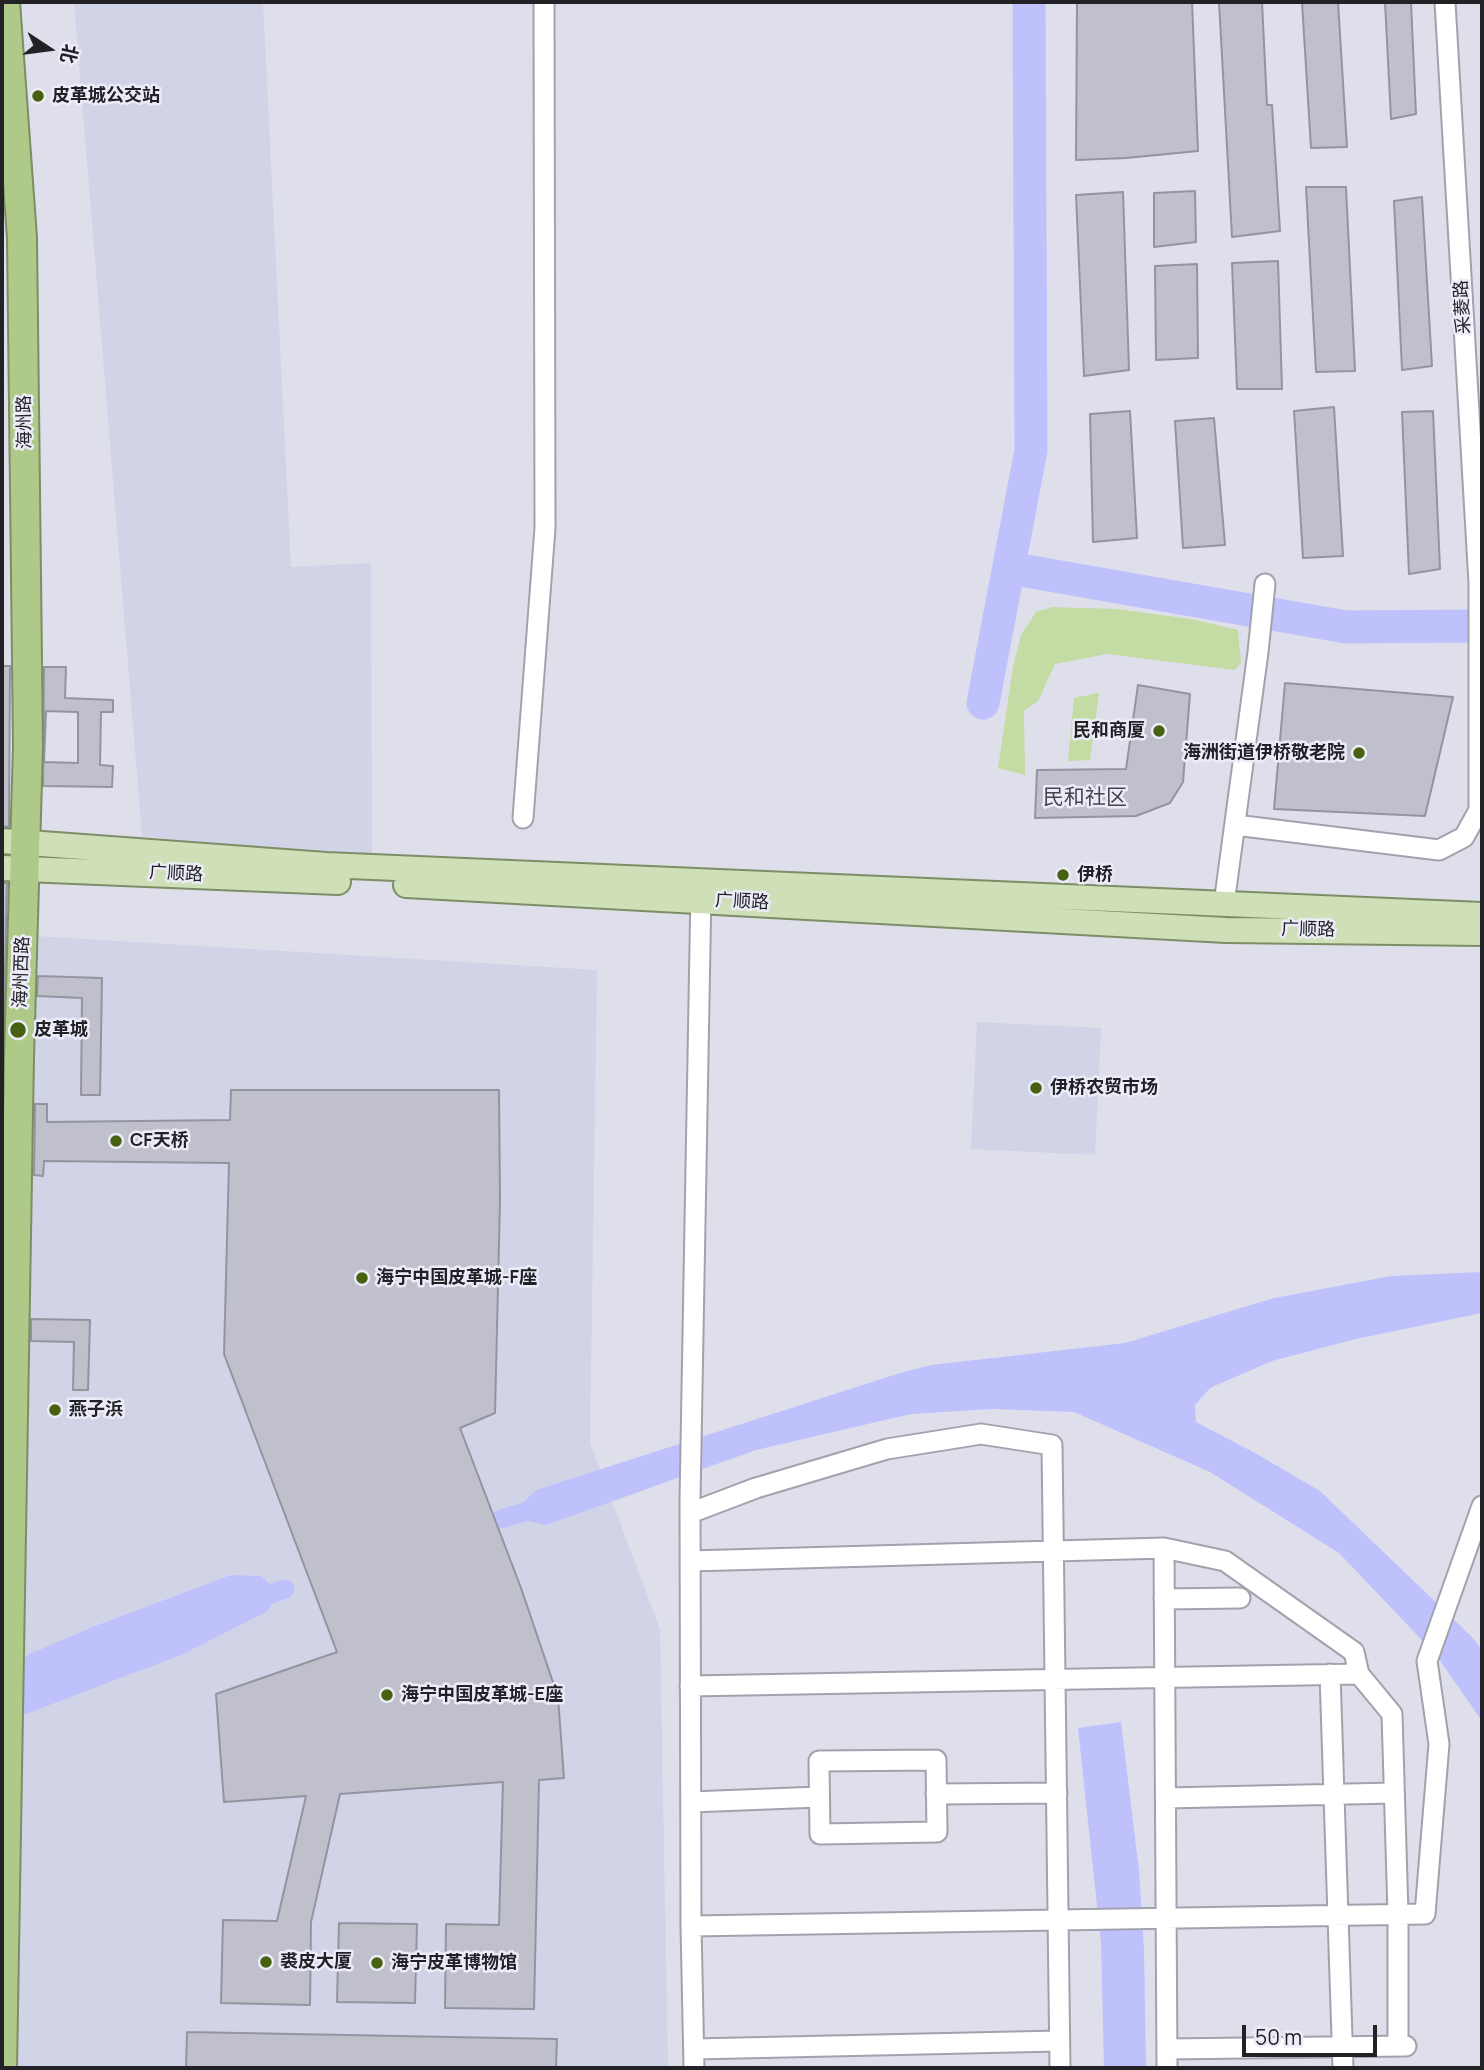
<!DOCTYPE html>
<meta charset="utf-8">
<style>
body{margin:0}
#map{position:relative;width:1484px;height:2070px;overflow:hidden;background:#dfdfeb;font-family:Manrope,"Noto Sans SC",sans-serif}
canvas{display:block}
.frame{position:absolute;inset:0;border:4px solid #212126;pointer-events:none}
.north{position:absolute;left:14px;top:14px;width:70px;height:70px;-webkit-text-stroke:5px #ececf9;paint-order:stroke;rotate:103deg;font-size:19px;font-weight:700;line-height:28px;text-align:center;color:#212126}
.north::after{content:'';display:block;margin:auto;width:24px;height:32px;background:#212126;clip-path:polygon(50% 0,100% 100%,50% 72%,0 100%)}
.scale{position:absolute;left:1242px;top:2025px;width:135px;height:32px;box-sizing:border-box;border:4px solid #212126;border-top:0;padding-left:9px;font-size:21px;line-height:24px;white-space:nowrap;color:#212126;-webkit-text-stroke:5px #ececf9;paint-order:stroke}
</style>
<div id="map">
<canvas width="1484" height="2070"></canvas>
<div class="frame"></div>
<div class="north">北</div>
<div class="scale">50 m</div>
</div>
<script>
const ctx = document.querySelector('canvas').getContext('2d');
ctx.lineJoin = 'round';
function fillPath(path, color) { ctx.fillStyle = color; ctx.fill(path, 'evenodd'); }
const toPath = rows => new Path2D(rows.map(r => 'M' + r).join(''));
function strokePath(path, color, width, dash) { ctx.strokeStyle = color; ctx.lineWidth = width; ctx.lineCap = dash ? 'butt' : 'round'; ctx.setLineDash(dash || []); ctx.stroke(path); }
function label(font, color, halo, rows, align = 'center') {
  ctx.font = font + ' Manrope,"Noto Sans SC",sans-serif'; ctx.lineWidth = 5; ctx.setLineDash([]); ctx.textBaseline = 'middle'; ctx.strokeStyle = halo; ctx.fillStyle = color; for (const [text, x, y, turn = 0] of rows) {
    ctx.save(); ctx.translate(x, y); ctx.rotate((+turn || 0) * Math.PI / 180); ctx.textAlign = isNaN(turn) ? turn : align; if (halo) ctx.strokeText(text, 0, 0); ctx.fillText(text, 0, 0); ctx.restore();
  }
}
fillPath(toPath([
 [74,2,263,2,291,567,371,563,372,862,142,836],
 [2,934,597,970,590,1443,660,1629,668,2068,2,2068],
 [977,1022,1101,1028,1095,1155,971,1149]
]), '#d1d3e6');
fillPath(toPath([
 [1052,607,1117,609,1191,619,1238,630,1241,663,1235,670,1107,654,1055,664,1038,701,1024,711,1025,775,998,768,1013,667,1021,635,1036,612],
 [1099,693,1090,760,1068,761,1074,698]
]), '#c4dba3');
fillPath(toPath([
 [1482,1272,1482,1313,1356,1339,1272,1361,1210,1388,1195,1405,1196,1422,1255,1453,1320,1491,1471,1636,1482,1650,1482,1721,1436,1655,1339,1553,1210,1472,1074,1412,993,1409,911,1414,756,1450,546,1525,509,1517,536,1490,900,1373,931,1365,1125,1343,1274,1298,1391,1276],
 [231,1575,261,1576,277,1591,268,1611,181,1655,2,1723,2,1666,95,1626],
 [1121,1722,1139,1871,1144,1948,1146,2068,1104,2068,1101,1943,1078,1728]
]), '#bfc1fd');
strokePath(toPath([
 [501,1519,534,1509],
 [253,1600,285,1589]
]), '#bfc1fd', 19);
strokePath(toPath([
 [1009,568,1346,627,1482,626],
 [983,703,1031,450,1029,2]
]), '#bfc1fd', 33);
const building = toPath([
 [1077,2,1192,2,1198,151,1126,158,1076,160,1077,2],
 [1219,2,1262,2,1267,105,1272,105,1280,231,1232,237,1219,2],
 [1302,2,1338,2,1347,147,1311,148,1302,2],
 [1385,2,1411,2,1416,114,1391,119,1385,2],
 [1306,187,1346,187,1355,371,1316,372,1306,187],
 [1195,191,1196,242,1154,247,1154,193,1195,191],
 [1123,192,1129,370,1084,376,1076,195,1123,192],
 [1422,197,1432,366,1402,370,1394,201,1422,197],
 [1278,261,1282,389,1237,389,1232,263,1278,261],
 [1197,264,1198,358,1156,360,1155,266,1197,264],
 [1334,407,1343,556,1303,558,1294,411,1334,407],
 [1130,411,1137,538,1093,542,1090,414,1130,411],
 [1433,411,1440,569,1409,574,1402,412,1433,411],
 [1214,418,1225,545,1183,548,1175,421,1214,418],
 [2,666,10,666,9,827,2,826,2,666],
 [44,667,66,667,65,698,113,700,113,712,101,712,100,765,113,766,112,787,43,786,44,667],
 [46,711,78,712,78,763,44,762,46,711],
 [1285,683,1453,697,1425,816,1274,809,1285,683],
 [1138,685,1190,694,1183,782,1170,803,1136,816,1035,818,1037,770,1126,769,1138,685],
 [2,883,7,883,2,1094,2,883],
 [38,976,102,978,100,1095,81,1095,82,998,37,996,38,976],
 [231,1090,499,1090,500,1201,495,1413,460,1428,521,1588,558,1697,564,1778,539,1780,534,2009,445,2008,446,1924,499,1925,503,1782,340,1794,311,1922,310,2005,221,2003,223,1920,277,1921,306,1796,224,1802,216,1694,337,1652,224,1354,229,1163,44,1161,43,1176,34,1175,35,1104,47,1104,47,1122,230,1120,231,1090],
 [31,1319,90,1320,88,1390,73,1390,74,1342,31,1341,31,1319],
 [339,1923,417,1924,415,2003,337,2002,339,1923],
 [187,2032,557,2039,556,2068,186,2068,187,2032]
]);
fillPath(building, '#bfc0cc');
strokePath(building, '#93949f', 2);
const minor = toPath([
 [523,818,545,528,544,2],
 [1235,825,1439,850,1464,837,1479,810,1479,583,1445,2],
 [1224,904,1258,652,1265,584],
 [690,1513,756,1488,887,1449,981,1434,1052,1445,1060,2068],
 [1164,1548,1167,2068],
 [690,1561,1164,1548,1225,1561,1354,1652,1359,1674,1392,1714,1398,1914,1398,2046],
 [1164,1599,1240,1598],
 [1330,1674,1343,2068],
 [690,1686,1359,1674],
 [936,1760,937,1832,820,1834,819,1761,936,1760],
 [936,1794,1057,1793],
 [1166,1798,1394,1793],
 [691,1802,819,1797],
 [691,1926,1425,1914,1439,1744,1427,1661,1482,1506],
 [694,2049,1059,2041],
 [1167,2049,1406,2046],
 [694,2068,691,1926,690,1500,701,890]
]);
const major = toPath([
 [2,841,326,865,1482,915],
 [2,868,338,882],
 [406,885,1226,930,1482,933]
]);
const highway = toPath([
 [2,2068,19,1057,28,746,22,238,5,2]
]);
strokePath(minor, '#a1a2ad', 23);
strokePath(major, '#7d8e66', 28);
strokePath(highway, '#7d8e66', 32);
strokePath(minor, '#fff', 19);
strokePath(major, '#cfdfb8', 24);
strokePath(highway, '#afc988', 28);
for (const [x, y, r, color] of [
 [38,96,7,"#476110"],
 [1159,731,7,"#476110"],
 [1359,753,7,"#476110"],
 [1063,875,7,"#476110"],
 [18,1030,9,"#476110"],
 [1036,1088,7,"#476110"],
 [116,1141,7,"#476110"],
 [362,1278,7,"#476110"],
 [55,1410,7,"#476110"],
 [387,1695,7,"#476110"],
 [266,1962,7,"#476110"],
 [377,1963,7,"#476110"]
]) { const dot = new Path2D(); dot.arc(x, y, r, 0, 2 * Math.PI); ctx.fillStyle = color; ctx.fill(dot); strokePath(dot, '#ececf9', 2.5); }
label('bold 18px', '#212126', '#ececf9', [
 ["皮革城公交站",52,96],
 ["民和商厦",1145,731,"right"],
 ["海洲街道伊桥敬老院",1345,753,"right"],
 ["伊桥",1077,875],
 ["皮革城",34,1030],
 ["伊桥农贸市场",1050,1088],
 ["CF天桥",130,1141],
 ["海宁中国皮革城-F座",376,1278],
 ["燕子浜",69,1410],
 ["海宁中国皮革城-E座",401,1695],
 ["裘皮大厦",280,1962],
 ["海宁皮革博物馆",391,1963]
], 'left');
label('18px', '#212126', '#ececf9', [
 ["采菱路",1463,307,-93],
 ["海州路",25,422,-91],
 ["广顺路",176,874,3],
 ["广顺路",742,902,3],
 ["广顺路",1308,930,1],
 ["海州西路",22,972,-88]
]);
label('21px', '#44444e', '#ececf9', [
 ["民和社区",1085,798]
]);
</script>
